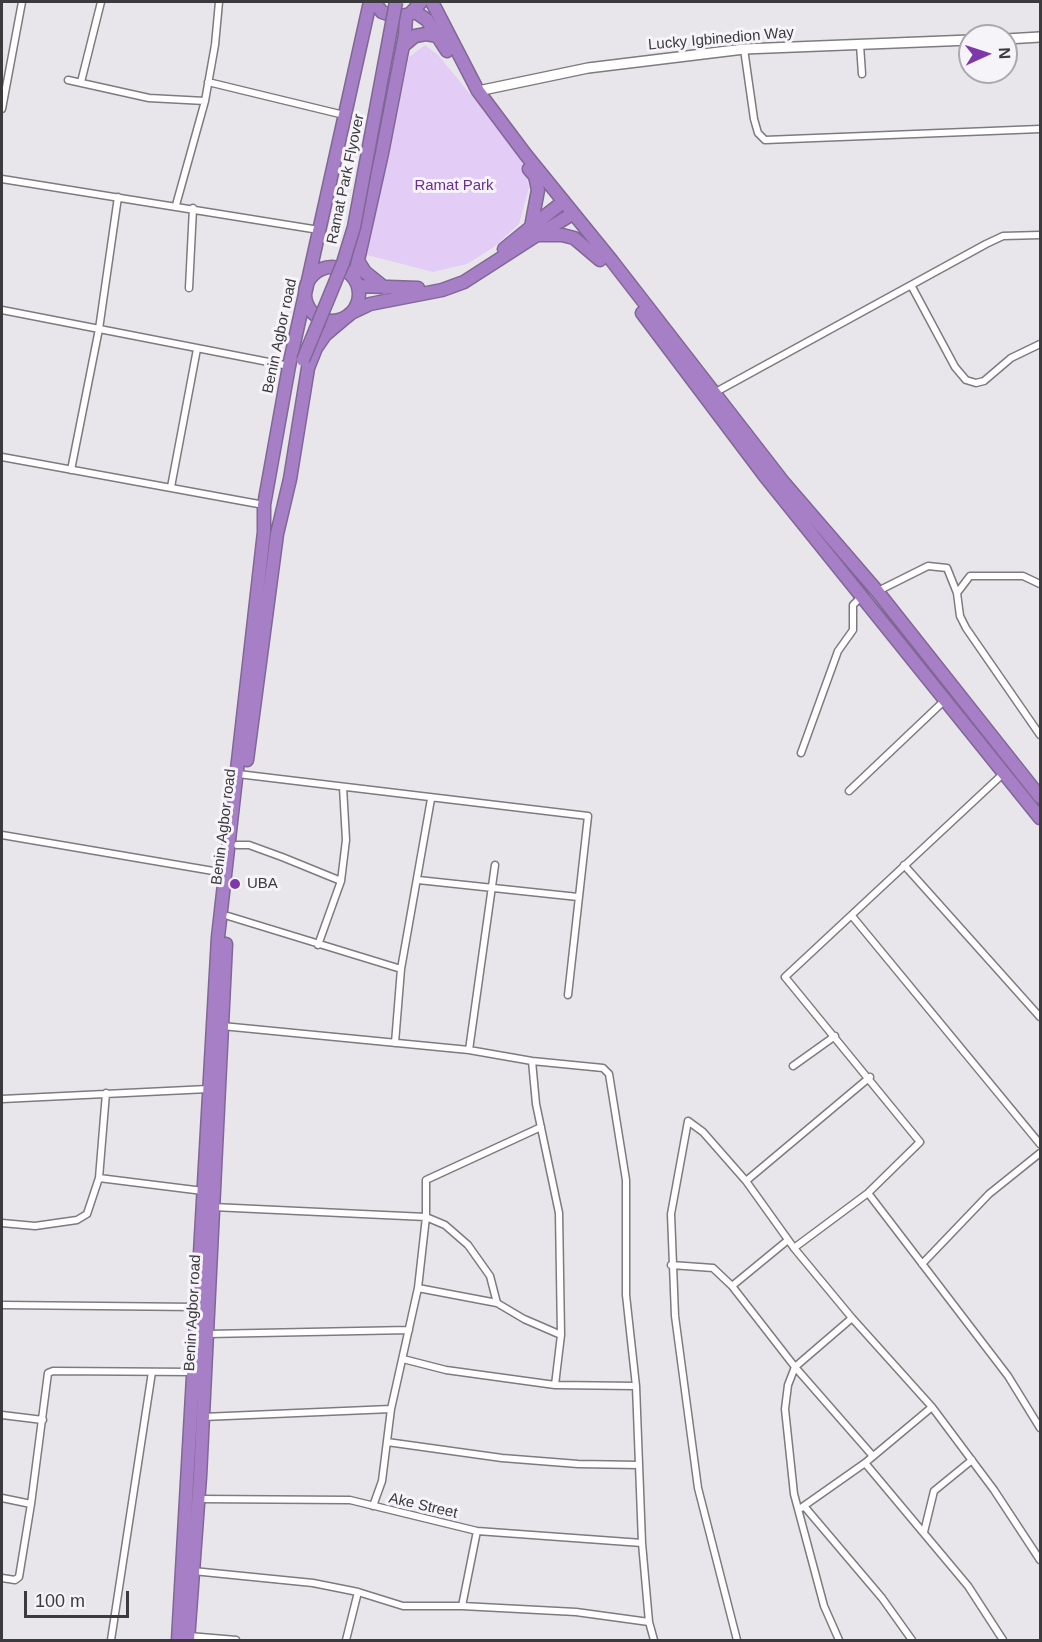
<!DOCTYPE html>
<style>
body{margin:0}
#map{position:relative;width:1042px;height:1642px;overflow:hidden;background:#e9e6eb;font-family:Helvetica,sans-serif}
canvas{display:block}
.frame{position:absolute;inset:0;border:3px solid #3b3a3c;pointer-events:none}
.north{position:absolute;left:958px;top:24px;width:60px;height:60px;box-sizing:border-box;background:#f6f3f9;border:2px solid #aba9ad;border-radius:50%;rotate:87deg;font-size:16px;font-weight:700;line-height:24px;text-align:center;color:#3b3a3c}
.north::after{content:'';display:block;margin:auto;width:21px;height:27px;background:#7f38ab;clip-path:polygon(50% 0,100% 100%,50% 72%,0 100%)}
.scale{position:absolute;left:24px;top:1591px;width:105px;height:27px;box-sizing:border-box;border:3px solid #3b3a3c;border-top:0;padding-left:8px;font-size:18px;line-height:21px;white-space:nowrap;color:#3b3a3c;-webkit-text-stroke:4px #f6f3f9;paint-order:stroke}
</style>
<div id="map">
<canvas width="1042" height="1642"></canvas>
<div class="frame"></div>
<div class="north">N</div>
<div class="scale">100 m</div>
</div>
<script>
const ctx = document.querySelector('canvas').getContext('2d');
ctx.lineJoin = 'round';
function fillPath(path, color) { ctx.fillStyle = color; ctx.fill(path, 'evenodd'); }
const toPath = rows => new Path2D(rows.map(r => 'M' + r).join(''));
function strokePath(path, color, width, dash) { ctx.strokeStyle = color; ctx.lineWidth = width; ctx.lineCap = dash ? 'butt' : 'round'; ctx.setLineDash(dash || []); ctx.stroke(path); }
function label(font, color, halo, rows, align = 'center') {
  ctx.font = font + ' Helvetica,sans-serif'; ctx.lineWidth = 6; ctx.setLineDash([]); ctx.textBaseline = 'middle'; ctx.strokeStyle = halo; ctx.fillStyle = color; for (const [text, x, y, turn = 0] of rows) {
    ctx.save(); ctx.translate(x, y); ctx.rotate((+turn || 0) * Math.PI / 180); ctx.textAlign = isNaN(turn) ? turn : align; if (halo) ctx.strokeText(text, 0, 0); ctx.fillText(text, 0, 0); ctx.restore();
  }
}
fillPath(toPath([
 [425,45,438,55,514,147,524,163,529,188,519,224,494,247,467,264,433,272,367,255,409,57]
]), '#e3ccf5');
const street = toPath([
 [860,45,862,74],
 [744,49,754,119,758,133,765,140,1040,129],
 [68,80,149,98,205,101],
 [81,82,101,2],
 [208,82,344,115],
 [2,109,22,2],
 [2,179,319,230],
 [176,205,205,101,215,45,219,2],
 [911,285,955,367,966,380,976,383,984,381,1011,358,1040,344],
 [189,288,193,208],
 [2,310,289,366],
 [714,393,986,244,1003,236,1040,235],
 [2,457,264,505],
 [71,470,99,329,118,197],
 [171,487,197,349],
 [878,591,928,566,947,568,957,593,960,616,966,628,1040,735],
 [957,593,970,576,1023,576,1040,584],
 [801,753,838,651,853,630,853,605,862,596],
 [238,774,588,816,568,995],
 [849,791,945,700],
 [2,835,225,873],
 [237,845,249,845,282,857,341,881],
 [904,865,1040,1017],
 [418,880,578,897],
 [228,916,401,969],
 [852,916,1040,1144],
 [318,945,341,881,346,840,343,787],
 [222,1026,469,1050,532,1061,603,1068,609,1074,626,1180,626,1295,636,1386,642,1543,649,1622,654,1640],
 [395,1043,401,969,431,799],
 [469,1050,495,865],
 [532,1061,536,1104,559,1213,561,1335,555,1385],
 [793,1066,835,1036],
 [2,1099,208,1089],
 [99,1178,203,1191],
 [746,1181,870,1077],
 [868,1193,1008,1376,1040,1428],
 [213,1207,426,1217,445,1225,468,1245,490,1276,497,1303],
 [2,1223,35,1226,77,1220,87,1214,99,1178,106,1093],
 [794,1248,868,1193,920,1142,785,977,1005,772],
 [922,1264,989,1194,1040,1153],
 [671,1265,713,1268,732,1286,795,1367,872,1455],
 [732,1286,788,1240],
 [418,1288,497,1303,524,1319,561,1335],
 [2,1305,197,1307],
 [208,1334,409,1330],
 [403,1359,446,1370,555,1385,636,1386],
 [2,1415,43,1420],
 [203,1417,391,1409],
 [387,1442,502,1458,578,1464,639,1465],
 [865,1463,968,1586,1003,1640],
 [2,1498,31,1504],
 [198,1499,350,1500,477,1531,642,1543],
 [373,1506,382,1481,391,1409,418,1288,426,1217,426,1180,541,1127],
 [804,1506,882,1598,912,1640],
 [801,1508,865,1463,932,1407],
 [924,1532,934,1491,972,1460],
 [193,1571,313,1583,358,1592,403,1606,462,1606,576,1612,649,1622],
 [2,1578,15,1580,19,1577,31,1504,48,1373,53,1371,194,1372],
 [462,1606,477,1531],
 [189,1636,236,1640],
 [111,1640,152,1372],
 [346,1640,358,1592],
 [737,1640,698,1488,675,1316,671,1214,688,1121,703,1132,746,1181,794,1248,852,1318,932,1407,994,1490,1040,1560],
 [839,1640,824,1606,794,1494,785,1409,788,1385,795,1367,852,1318]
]);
const secondary = toPath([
 [1006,39,1040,37],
 [478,91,588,68,744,49,970,40]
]);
const highway = toPath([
 [374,2,382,12,396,17,410,14,421,2],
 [432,2,478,91,526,155,612,261,784,483,877,591,1040,797],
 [414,11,427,20,447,51],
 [403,46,415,36,426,34,438,36],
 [531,227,563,202],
 [538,235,572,214],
 [504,249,531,227,538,190,535,176,529,169],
 [358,261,365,272,385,288],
 '305 294a27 27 0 1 1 54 0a27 27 0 1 1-54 0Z',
 [354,278,382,153,405,35,406,16],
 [358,286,418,288],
 [642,313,764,475,1040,818],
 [247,760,277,534,290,479,308,368,316,348,325,335,351,313,370,304,442,290,464,282,537,235,562,235,574,238,600,260],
 [178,1640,218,937,264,532,264,505,289,366,370,2],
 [188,1640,200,1477,226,944]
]);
strokePath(street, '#7d7a80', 9);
strokePath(secondary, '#7d7a80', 12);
strokePath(highway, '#816796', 15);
strokePath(street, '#fff', 6);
strokePath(secondary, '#fff', 9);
strokePath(highway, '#a77fc6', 12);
const highwayBridge = toPath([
 [303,360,343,263,354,227,396,2]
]);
strokePath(highwayBridge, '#816796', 15, []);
strokePath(highwayBridge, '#a77fc6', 12);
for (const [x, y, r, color] of [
 [235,884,6,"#7f38ab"]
]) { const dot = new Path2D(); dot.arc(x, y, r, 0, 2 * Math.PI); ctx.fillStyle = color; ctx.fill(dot); strokePath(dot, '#f6f3f9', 2); }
label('15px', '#3b3a3c', '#f6f3f9', [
 ["Lucky Igbinedion Way",721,39,-5],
 ["Ramat Park Flyover",346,179,-78],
 ["Benin Agbor road",280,336,-78],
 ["Benin Agbor road",224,827,-83],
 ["Benin Agbor road",193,1313,-87],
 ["Ake Street",423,1506,13]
]);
label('15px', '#6b2f91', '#f6f3f9', [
 ["Ramat Park",454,186]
]);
label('15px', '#3b3a3c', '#f6f3f9', [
 ["UBA",247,884]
], 'left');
</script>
